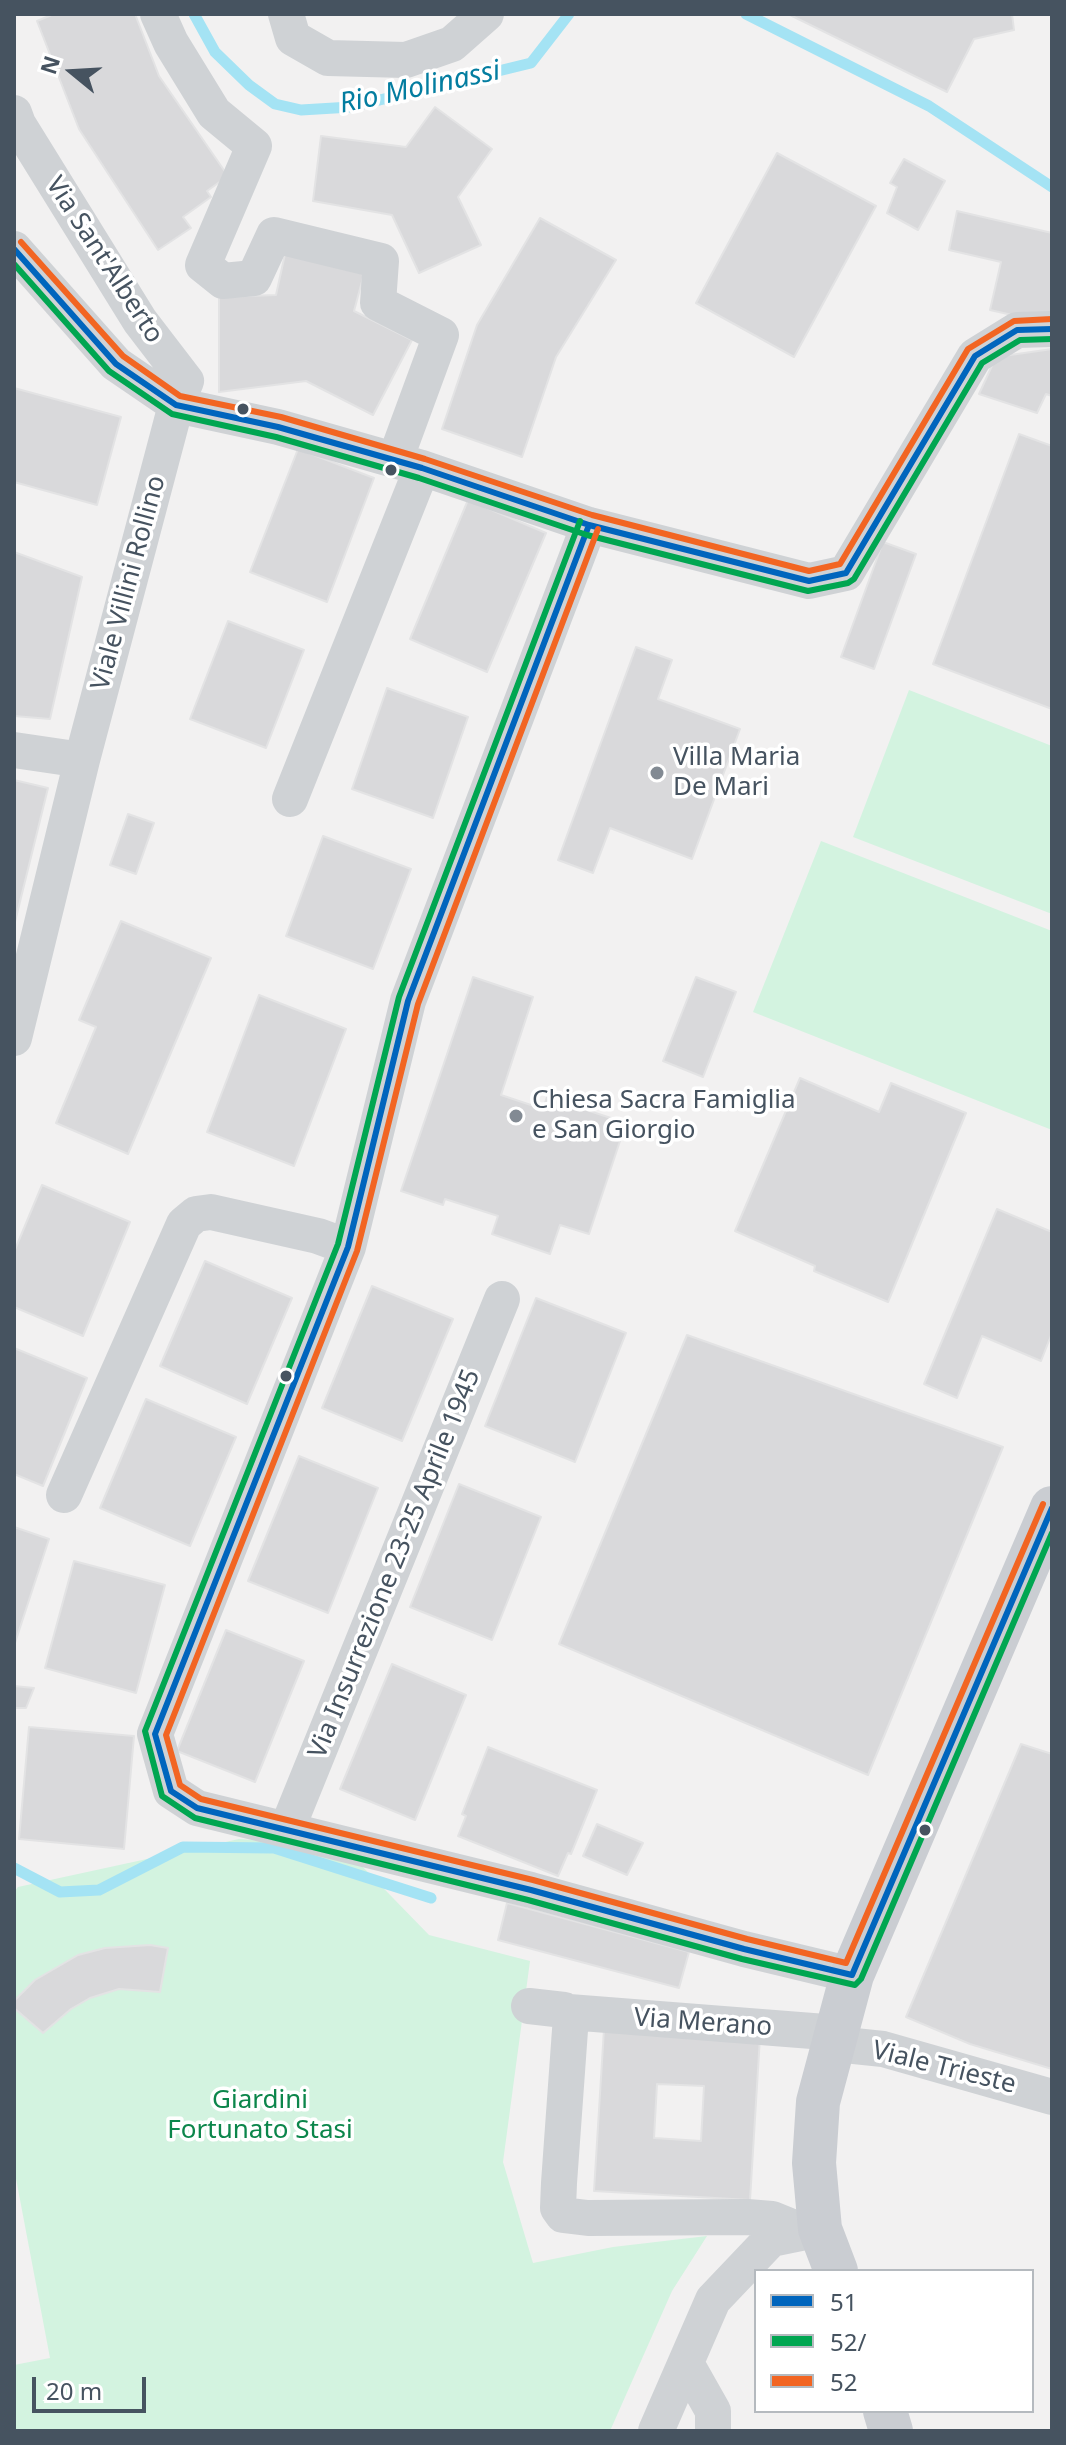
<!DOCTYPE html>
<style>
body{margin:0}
#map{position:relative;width:1066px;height:2445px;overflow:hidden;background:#f2f1f1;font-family:"Noto Sans",sans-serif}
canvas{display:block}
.frame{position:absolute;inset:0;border:16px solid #465360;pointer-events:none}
.legend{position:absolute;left:754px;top:2269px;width:280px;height:144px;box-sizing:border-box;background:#fff;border:2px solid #b5babf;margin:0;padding:10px 14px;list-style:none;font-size:24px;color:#465360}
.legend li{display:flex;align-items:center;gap:16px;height:40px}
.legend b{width:40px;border:2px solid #b5babf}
.north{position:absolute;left:32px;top:32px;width:80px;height:80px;-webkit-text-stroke:6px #fff;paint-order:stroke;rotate:288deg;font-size:22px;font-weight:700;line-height:32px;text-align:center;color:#465360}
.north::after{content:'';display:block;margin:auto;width:28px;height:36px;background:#465360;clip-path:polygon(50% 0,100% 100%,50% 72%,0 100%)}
.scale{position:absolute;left:32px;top:2377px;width:114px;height:36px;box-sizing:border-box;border:4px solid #465360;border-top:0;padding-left:10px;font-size:24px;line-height:28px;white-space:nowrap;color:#465360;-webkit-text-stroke:6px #fff;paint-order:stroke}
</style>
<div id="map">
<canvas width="1066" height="2445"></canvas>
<div class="frame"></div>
<ul class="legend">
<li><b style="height:10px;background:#0065bd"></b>51</li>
<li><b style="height:10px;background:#00a651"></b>52/</li>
<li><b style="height:10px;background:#f26522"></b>52</li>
</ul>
<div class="north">N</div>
<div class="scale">20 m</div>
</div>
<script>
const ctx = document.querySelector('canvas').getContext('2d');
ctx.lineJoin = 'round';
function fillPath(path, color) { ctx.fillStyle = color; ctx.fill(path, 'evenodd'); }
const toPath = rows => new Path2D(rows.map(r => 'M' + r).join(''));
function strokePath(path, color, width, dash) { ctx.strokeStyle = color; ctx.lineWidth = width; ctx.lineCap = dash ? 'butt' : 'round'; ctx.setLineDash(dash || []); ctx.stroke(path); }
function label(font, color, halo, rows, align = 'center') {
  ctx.font = font + ' "Noto Sans",sans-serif'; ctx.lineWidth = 7; ctx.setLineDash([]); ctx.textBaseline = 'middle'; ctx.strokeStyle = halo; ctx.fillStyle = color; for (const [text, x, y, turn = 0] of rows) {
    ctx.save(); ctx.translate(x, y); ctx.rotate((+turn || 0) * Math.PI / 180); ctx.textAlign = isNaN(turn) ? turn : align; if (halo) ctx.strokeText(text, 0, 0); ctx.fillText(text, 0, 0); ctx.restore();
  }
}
fillPath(toPath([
 [909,690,1052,746,1052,914,853,837],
 [821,841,1052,931,1052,1130,753,1012],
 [239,1839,303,1844,357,1861,429,1935,530,1961,503,2162,533,2263,613,2247,707,2236,672,2291,610,2431,14,2431,14,2365,50,2358,14,2168,14,1892,18,1887]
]), '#d3f3e0');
strokePath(toPath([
 [194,14,215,52,249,85,275,104,301,110,351,107,531,63,569,14],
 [746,14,929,106,1052,187],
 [14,1868,60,1892,99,1890,183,1847,274,1848,431,1898]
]), '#a4e3f4', 11);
const building = toPath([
 [54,14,135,14,159,76,228,176,207,191,211,197,183,217,191,228,158,250,79,129,37,21,54,14],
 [788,14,1012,14,1014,30,974,39,947,92,788,14],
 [435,107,492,149,458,197,481,245,419,273,392,215,313,201,321,136,406,147,435,107],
 [777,153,876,206,794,357,696,303,777,153],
 [904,159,945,181,918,230,887,213,897,187,890,183,904,159],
 [957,211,1052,233,1052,324,990,310,1001,262,949,250,957,211],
 [540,218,616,260,556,357,522,457,442,429,477,325,540,218],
 [285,254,364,274,354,311,412,340,373,415,306,381,219,392,219,297,276,295,285,254],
 [1052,349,1052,396,1046,394,1037,413,979,394,996,357,1052,349],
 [14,388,121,417,97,505,14,482,14,388],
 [1019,434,1052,446,1052,709,933,664,1019,434],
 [298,449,374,478,327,602,250,572,298,449],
 [468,500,546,533,487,672,410,639,468,500],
 [883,542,916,554,874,669,841,657,883,542],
 [14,552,82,577,50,719,14,716,14,552],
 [228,621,304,650,266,748,190,719,228,621],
 [636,647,672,660,658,699,740,729,692,859,610,828,593,873,558,860,636,647],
 [387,688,468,717,433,818,352,789,387,688],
 [14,780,48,788,14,926,14,780],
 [128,814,154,823,136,874,110,865,128,814],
 [323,836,411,869,373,969,286,936,323,836],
 [121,921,211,958,128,1154,56,1123,96,1027,79,1020,121,921],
 [473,977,533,997,501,1095,543,1109,547,1097,626,1123,589,1234,560,1225,550,1254,492,1234,498,1216,445,1199,443,1205,401,1191,473,977],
 [696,977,736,992,703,1077,663,1061,696,977],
 [259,995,346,1029,294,1166,207,1132,259,995],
 [800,1078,879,1112,891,1083,966,1113,888,1302,814,1271,815,1266,735,1231,800,1078],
 [42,1185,130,1222,83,1336,14,1307,14,1252,42,1185],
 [997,1209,1052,1232,1052,1333,1041,1361,982,1336,957,1398,924,1384,997,1209],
 [205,1261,292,1298,247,1404,160,1366,205,1261],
 [372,1286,453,1319,402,1441,322,1408,372,1286],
 [536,1298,626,1333,575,1462,485,1426,536,1298],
 [687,1335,1003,1447,868,1775,559,1644,687,1335],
 [14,1348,87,1378,43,1486,14,1474,14,1348],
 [146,1399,236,1437,190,1546,100,1508,146,1399],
 [299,1456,378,1488,328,1613,248,1581,299,1456],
 [459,1484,541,1517,492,1640,410,1607,459,1484],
 [14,1527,49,1539,14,1646,14,1527],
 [74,1561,165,1585,136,1693,45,1668,74,1561],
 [226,1630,304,1661,255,1782,177,1751,226,1630],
 [392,1664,466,1695,415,1820,340,1789,392,1664],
 [14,1686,34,1688,26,1708,14,1708,14,1686],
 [29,1727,134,1736,124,1849,19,1839,29,1727],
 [1021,1744,1052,1754,1052,2069,970,2044,906,2017,1021,1744],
 [488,1747,597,1790,571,1854,568,1853,558,1876,458,1836,466,1816,462,1814,488,1747],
 [597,1824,643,1843,627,1875,583,1856,597,1824],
 [507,1903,689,1952,679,1988,498,1940,507,1903],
 [150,1945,168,1948,160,1992,119,1989,90,1998,71,2009,43,2033,14,2008,14,2001,35,1980,78,1955,105,1948,150,1945],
 [604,2029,760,2037,750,2200,594,2191,604,2029],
 [657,2084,704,2086,701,2141,654,2138,657,2084]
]);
fillPath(building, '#d9d9db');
strokePath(building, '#e3e3e4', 2);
strokePath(toPath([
 [158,14,171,43,214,113,254,146,203,265,223,281,254,278,274,235,381,261,378,303,441,335,395,460],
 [286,14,293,38,328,58,406,60,452,44,486,14],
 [14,113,18,124,140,321,186,381,176,405,82,760,14,1038],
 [14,249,116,364,176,405,278,427,422,468,589,525,809,581,846,573,975,356,1017,330,1052,329],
 [589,525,408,1001,348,1247,155,1734,171,1791,197,1808,531,1890,744,1949,852,1975],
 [14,750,82,760],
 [290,799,422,468],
 [64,1495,184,1224,196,1214,211,1212,318,1236,348,1247],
 [287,1829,502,1299],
 [529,2006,564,2010,571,2016,559,2183,558,2208,563,2215,588,2218,747,2217,772,2219,804,2232],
 [569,2012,838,2033],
 [835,2044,883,2049,1052,2097],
 [687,2365,713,2411,713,2431],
 [656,2431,713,2300,771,2239,810,2231]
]), '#cfd2d5', 36);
strokePath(toPath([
 [836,2271,820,2229,814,2163,818,2102,852,1975,1052,1508],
 [885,2411,891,2431]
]), '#cacdd2', 44);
strokePath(toPath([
 [14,249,116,364,176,405,278,427,422,468,589,525,809,581,846,573,975,356,1017,330,1052,329],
 [589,525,408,1001,348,1247,155,1734,171,1791,197,1808,531,1890,744,1949,852,1975,1052,1508]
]), '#0065bd', 6);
strokePath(toPath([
 [14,264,109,371,172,414,276,437,419,478,587,535,808,591,848,583,854,579,982,363,1020,340,1052,339],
 [580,521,399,997,338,1244,145,1731,162,1796,195,1818,528,1900,742,1959,855,1985,861,1979,1052,1533]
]), '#00a651', 6);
strokePath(toPath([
 [21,242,123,356,180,396,281,417,425,459,592,515,809,571,840,564,968,349,1014,321,1052,319],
 [598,529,418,1004,357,1251,166,1735,180,1785,201,1799,533,1880,747,1939,846,1963,1043,1504]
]), '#f26522', 6);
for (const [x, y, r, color] of [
 [243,409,7,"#465360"],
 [391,470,7,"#465360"],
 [657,773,8,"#828a93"],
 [516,1116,8,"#828a93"],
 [286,1376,7,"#465360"],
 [925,1830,7,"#465360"]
]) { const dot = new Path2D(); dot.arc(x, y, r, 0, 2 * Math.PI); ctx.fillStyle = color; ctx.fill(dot); strokePath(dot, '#fff', 3); }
label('26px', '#465360', '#fff', [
 ["Via Sant'Alberto",104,260,57],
 ["Viale Villini Rollino",129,583,-75],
 ["Via Insurrezione 23-25 Aprile 1945",395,1564,-68],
 ["Via Merano",703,2023,4],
 ["Viale Trieste",944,2068,14]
]);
label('26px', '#465360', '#fff', [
 ["Villa Maria",673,758],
 ["De Mari",673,788],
 ["Chiesa Sacra Famiglia",532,1101],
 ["e San Giorgio",532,1131]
], 'left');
label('26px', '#0c864b', '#fff', [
 ["Giardini",260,2101],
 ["Fortunato Stasi",260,2131]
]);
label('italic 28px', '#037da0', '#fff', [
 ["Rio Molinassi",420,88,-12]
]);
</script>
